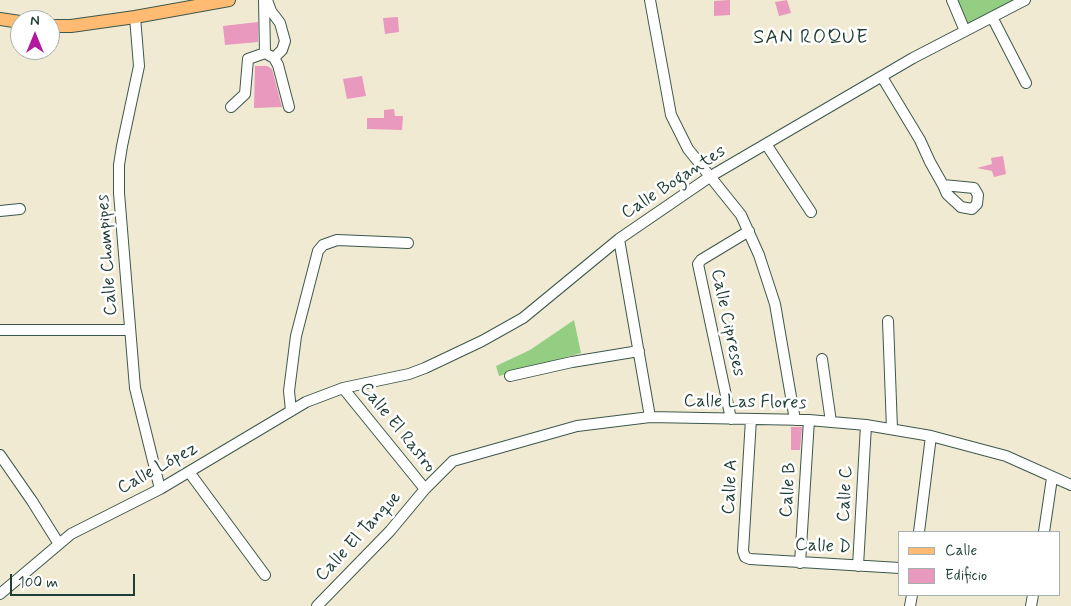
<!DOCTYPE html>
<meta charset="utf-8">
<style>
body{margin:0}
#map{position:relative;width:1071px;height:606px;overflow:hidden;background:#f1ead2;font-family:Mynerve,sans-serif}
canvas{display:block}
.legend{position:absolute;left:898px;top:531px;width:162px;height:65px;box-sizing:border-box;background:#fff;border:1px solid #a5b1ae;margin:0;padding:6px 9px;list-style:none;font-size:15px;color:#1f3d34}
.legend li{display:flex;align-items:center;gap:10px;height:25px}
.legend b{width:25px;border:1px solid #a5b1ae}
.north{position:absolute;left:10px;top:10px;width:50px;height:50px;box-sizing:border-box;background:#fff;border:1px solid #a5b1ae;border-radius:50%;rotate:0deg;font-size:14px;font-weight:700;line-height:20px;text-align:center;color:#1f3d34}
.north::after{content:'';display:block;margin:auto;width:18px;height:22px;background:#b5179e;clip-path:polygon(50% 0,100% 100%,50% 72%,0 100%)}
.scale{position:absolute;left:10px;top:574px;width:125px;height:22px;box-sizing:border-box;border:2px solid #1f3d34;border-top:0;padding-left:6px;font-size:15px;line-height:18px;white-space:nowrap;color:#1f3d34;-webkit-text-stroke:4px #fff;paint-order:stroke}
</style>
<div id="map">
<canvas width="1071" height="606"></canvas>
<ul class="legend">
<li><b style="height:6px;background:#febb71"></b>Calle</li>
<li><b style="height:14px;background:#e899bd"></b>Edificio</li>
</ul>
<div class="north">N</div>
<div class="scale">100 m</div>
</div>
<script>
const ctx = document.querySelector('canvas').getContext('2d');
ctx.lineJoin = 'round';
function fillPath(path, color) { ctx.fillStyle = color; ctx.fill(path, 'evenodd'); }
const toPath = rows => new Path2D(rows.map(r => 'M' + r).join(''));
function strokePath(path, color, width, dash) { ctx.strokeStyle = color; ctx.lineWidth = width; ctx.lineCap = dash ? 'butt' : 'round'; ctx.setLineDash(dash || []); ctx.stroke(path); }
function label(font, color, halo, rows, align = 'center') {
  ctx.font = font + ' Mynerve,sans-serif'; ctx.lineWidth = 5; ctx.setLineDash([]); ctx.textBaseline = 'middle'; ctx.strokeStyle = halo; ctx.fillStyle = color; for (const [text, x, y, turn = 0] of rows) {
    ctx.save(); ctx.translate(x, y); ctx.rotate((+turn || 0) * Math.PI / 180); ctx.textAlign = isNaN(turn) ? turn : align; if (halo) ctx.strokeText(text, 0, 0); ctx.fillText(text, 0, 0); ctx.restore();
  }
}
fillPath(toPath([
 [957,0,1017,0,966,24],
 [574,320,581,353,499,376,496,366,530,350]
]), '#93ce82');
fillPath(toPath([
 [730,0,730,15,714,16,714,1],
 [787,0,791,13,779,16,775,2],
 [398,17,399,32,385,34,383,18],
 [258,22,258,42,225,45,223,26],
 [255,66,267,66,272,69,282,107,254,108],
 [362,76,366,96,347,99,343,79],
 [394,109,395,116,403,116,402,130,367,129,367,118,384,118,384,110],
 [1003,156,1006,174,994,177,992,171,977,168,992,164,991,158],
 [791,427,802,427,800,450,791,450]
]), '#e899bd');
const minor = toPath([
 [264,0,265,53,274,58,278,65,289,107],
 [267,0,271,11,280,23,285,41,282,50,274,58],
 [650,0,671,115,688,149,741,215,759,255,775,304,795,420],
 [952,0,965,31],
 [135,17,139,66,122,146,119,165,119,193,135,388,160,489],
 [992,17,1026,83],
 [882,77,920,140,930,162,943,185,947,194,961,207,972,209,977,204,978,195,974,188,943,185],
 [231,107,245,94,248,59,265,53],
 [766,144,811,212],
 [0,211,20,209],
 [619,239,650,417],
 [888,321,892,429],
 [0,330,130,330],
 [822,359,831,422],
 [510,376,572,362,639,351],
 [343,388,425,489],
 [291,411,289,391,296,336,318,251,323,245,337,240,408,243],
 [731,419,698,264,701,260,749,231],
 [751,419,743,551,745,557,750,559,900,568],
 [0,455,32,501,59,544],
 [189,472,265,575],
 [919,532,931,436],
 [1044,532,1052,478],
 [800,563,809,420],
 [858,566,866,425],
 [0,594,71,534,160,489,306,402,343,388,409,374,425,368,482,341,523,318,619,239,711,176,913,58,1025,0],
 [317,606,390,531,425,489,453,461,577,426,650,417,809,420,866,425,931,436,1006,456,1071,485],
 [910,606,912,595],
 [1031,606,1033,595]
]);
const major = toPath([
 [0,19,20,22],
 [50,26,71,26,135,17,229,0]
]);
strokePath(minor, '#3e574c', 12);
strokePath(major, '#3e574c', 14);
strokePath(minor, '#fff', 10);
strokePath(major, '#febb71', 12);
label('18px', '#1f3d34', '#fff', [
 ["Calle Bogantes",674,183,-33],
 ["Calle Chompipes",108,255,-94],
 ["Calle Cipreses",727,323,78],
 ["Calle Las Flores",745,403,1],
 ["Calle El Rastro",397,428,51],
 ["Calle López",158,469,-29],
 ["Calle A",731,487,-87],
 ["Calle B",789,490,-86],
 ["Calle C",846,494,-87],
 ["Calle El Tanque",359,537,-47],
 ["Calle D",823,547,3]
]);
ctx.letterSpacing = '1px';
label('20px', '#1f3d34', '#fff', [
 ["SAN ROQUE",811,39]
]);
ctx.letterSpacing = '0px';
</script>
